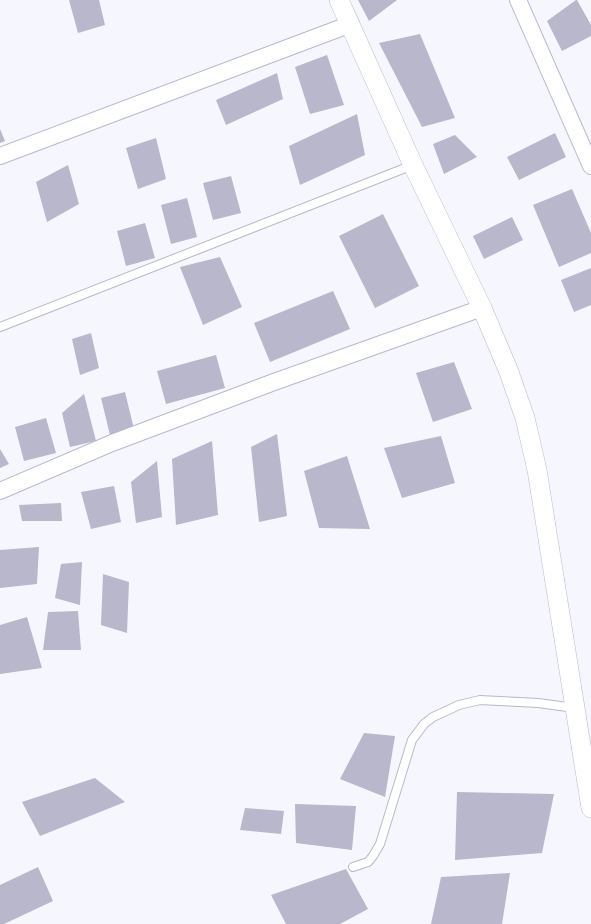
<!DOCTYPE html>
<style>
body{margin:0}
canvas{display:block;background:#f6f6ff}
</style>
<canvas width="591" height="924"></canvas>
<script>
const ctx = document.querySelector('canvas').getContext('2d');
ctx.lineJoin = 'round';
function fillPath(path, color) { ctx.fillStyle = color; ctx.fill(path, 'evenodd'); }
const toPath = rows => new Path2D(rows.map(r => 'M' + r).join(''));
function strokePath(path, color, width, dash) { ctx.strokeStyle = color; ctx.lineWidth = width; ctx.lineCap = dash ? 'butt' : 'round'; ctx.setLineDash(dash || []); ctx.stroke(path); }
fillPath(toPath([
 [69,0,99,0,105,25,78,33],
 [358,0,397,0,369,21],
 [576,0,577,0,591,25,591,36,562,51,547,21],
 [420,34,455,118,422,127,379,43],
 [327,55,344,105,310,114,295,67],
 [277,73,283,99,226,125,216,100],
 [357,114,365,155,300,185,289,146],
 [0,129,5,141,0,143],
 [555,133,566,157,519,180,507,157],
 [455,135,477,157,444,174,433,144],
 [156,138,166,179,138,189,126,148],
 [68,165,79,204,47,222,36,182],
 [231,176,241,213,213,220,203,183],
 [572,189,591,233,591,253,559,267,533,205],
 [187,198,197,237,171,244,161,205],
 [383,214,419,286,375,308,339,236],
 [512,217,523,240,484,259,473,236],
 [145,223,155,258,126,266,117,231],
 [220,257,242,307,203,325,180,267],
 [591,268,591,305,574,312,561,280],
 [333,291,350,329,270,362,254,323],
 [91,333,99,368,80,375,72,339],
 [216,355,225,388,166,404,157,371],
 [454,362,472,409,433,422,416,373],
 [125,392,134,429,110,435,101,398],
 [84,394,96,441,70,447,62,413],
 [46,418,56,453,24,461,15,427],
 [277,434,287,516,259,522,251,447],
 [441,436,455,483,402,498,384,448],
 [212,441,218,515,176,525,172,459],
 [0,449,9,464,0,468],
 [347,456,370,529,319,528,304,471],
 [157,461,162,517,136,523,131,482],
 [114,486,121,522,91,529,81,492],
 [61,503,62,521,22,521,19,505],
 [39,547,37,584,0,588,0,550],
 [82,562,80,605,55,598,61,564],
 [103,574,129,582,127,633,101,625],
 [78,611,81,650,43,650,48,612],
 [27,617,42,668,0,674,0,625],
 [364,733,395,736,385,797,340,779],
 [95,778,125,802,40,836,22,802],
 [457,792,554,794,542,853,455,860],
 [295,804,356,806,352,850,296,843],
 [245,808,284,811,281,834,240,830],
 [38,867,53,901,4,924,0,924,0,885],
 [346,869,368,909,340,924,286,924,271,895],
 [510,873,502,924,431,924,441,877]
]), '#b8b7cb');
const service = toPath([
 [0,327,413,165],
 [353,867,368,862,373,856,380,844,412,740,424,724,433,717,459,705,480,700,538,703,575,708]
]);
const minor = toPath([
 [518,0,591,166],
 [0,156,351,24],
 [0,491,112,443,274,382,482,308]
]);
const tertiary = toPath([
 [339,0,413,165,482,308,509,372,525,418,537,470,591,808]
]);
strokePath(service, '#b8b8cc', 10);
strokePath(minor, '#b8b8cc', 18);
strokePath(tertiary, '#b8b8cc', 20);
strokePath(service, '#fff', 8);
strokePath(minor, '#fff', 16);
strokePath(tertiary, '#fff', 19);
</script>
